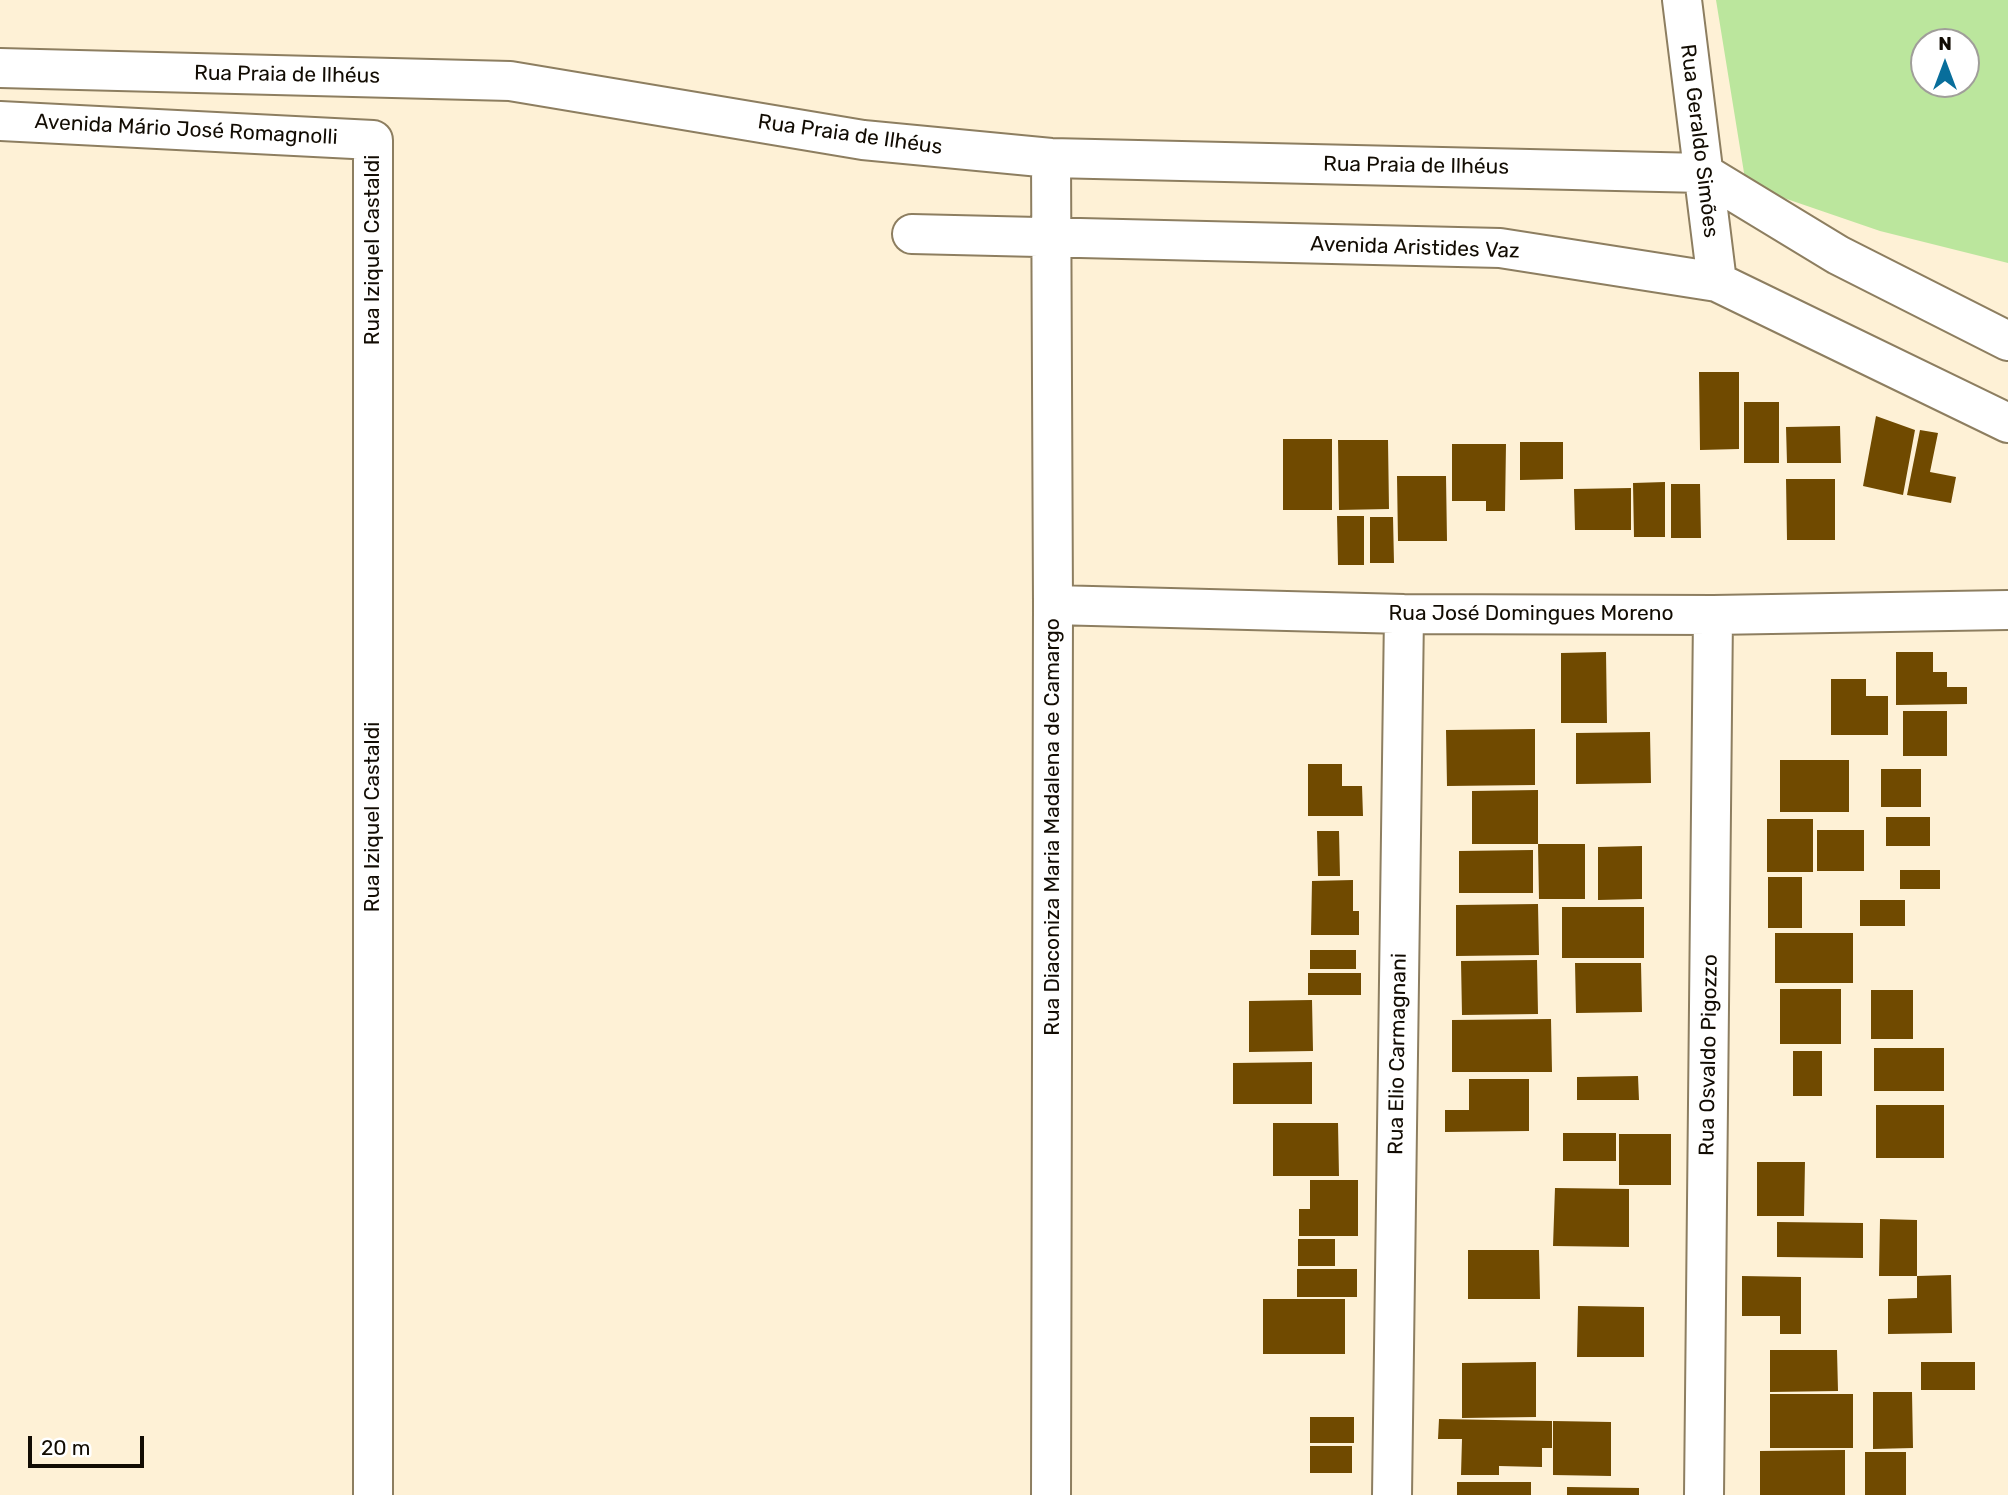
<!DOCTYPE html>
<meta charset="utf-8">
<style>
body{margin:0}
#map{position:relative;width:2008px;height:1495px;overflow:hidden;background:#fef1d6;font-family:Rubik,sans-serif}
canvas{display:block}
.north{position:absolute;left:1910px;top:28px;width:70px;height:70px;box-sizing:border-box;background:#fff;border:2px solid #a09e9a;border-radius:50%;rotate:0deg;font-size:19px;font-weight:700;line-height:28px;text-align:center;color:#120c03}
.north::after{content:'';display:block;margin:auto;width:24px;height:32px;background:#086e9b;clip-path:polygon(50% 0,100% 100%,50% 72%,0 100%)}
.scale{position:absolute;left:28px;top:1436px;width:116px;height:32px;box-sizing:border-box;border:4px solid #120c03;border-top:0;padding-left:9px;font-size:21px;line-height:24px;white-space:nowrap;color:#120c03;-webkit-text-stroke:5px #fff;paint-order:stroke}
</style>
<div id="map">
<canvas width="2008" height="1495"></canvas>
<div class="north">N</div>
<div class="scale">20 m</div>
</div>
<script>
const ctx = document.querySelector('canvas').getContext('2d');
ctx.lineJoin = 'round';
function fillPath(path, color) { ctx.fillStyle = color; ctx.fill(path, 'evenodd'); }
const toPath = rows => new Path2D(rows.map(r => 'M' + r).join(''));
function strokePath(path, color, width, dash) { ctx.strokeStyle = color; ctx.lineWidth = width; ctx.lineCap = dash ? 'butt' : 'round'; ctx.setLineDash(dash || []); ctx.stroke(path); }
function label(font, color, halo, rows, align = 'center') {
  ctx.font = font + ' Rubik,sans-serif'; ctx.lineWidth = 7; ctx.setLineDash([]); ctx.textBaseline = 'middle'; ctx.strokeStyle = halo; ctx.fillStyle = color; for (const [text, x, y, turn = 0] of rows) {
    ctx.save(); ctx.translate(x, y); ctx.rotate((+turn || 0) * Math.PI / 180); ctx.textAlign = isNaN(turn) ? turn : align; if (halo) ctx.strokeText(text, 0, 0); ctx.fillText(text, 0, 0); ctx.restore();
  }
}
fillPath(toPath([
 [1716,0,2008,0,2008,263,1880,231,1746,185],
 [1924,42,1966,42,1966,84,1924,84]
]), '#bbe69d');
fillPath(toPath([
 [1699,372,1739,372,1739,449,1700,450],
 [1744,402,1779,402,1779,463,1744,463],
 [1876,416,1915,430,1903,495,1863,486],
 [1840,426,1841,463,1787,463,1786,427],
 [1920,430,1938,433,1930,472,1956,477,1951,503,1907,495],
 [1283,439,1332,439,1332,510,1283,510],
 [1338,440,1388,440,1389,509,1339,510],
 [1520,442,1563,442,1563,479,1520,480],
 [1452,444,1506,444,1505,511,1486,511,1486,501,1452,501],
 [1397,476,1446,476,1447,541,1398,541],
 [1786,479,1835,479,1835,540,1787,540],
 [1665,482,1665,537,1634,537,1633,483],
 [1671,484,1700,484,1701,538,1671,538],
 [1631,488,1631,530,1575,530,1574,489],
 [1337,516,1364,516,1364,565,1338,565],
 [1370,517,1393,517,1394,563,1370,563],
 [1606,652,1607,723,1561,723,1561,653],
 [1896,652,1933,652,1933,672,1947,672,1947,687,1967,687,1967,704,1896,705],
 [1831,679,1866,679,1866,696,1888,696,1888,735,1831,735],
 [1903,711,1947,711,1947,756,1903,756],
 [1535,729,1535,785,1447,786,1446,730],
 [1650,732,1651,783,1576,784,1576,733],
 [1780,760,1849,760,1849,812,1780,812],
 [1308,764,1342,764,1342,786,1362,786,1363,816,1308,816],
 [1881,769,1921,769,1921,807,1881,807],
 [1538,790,1538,844,1585,844,1585,899,1539,899,1538,844,1472,844,1472,791],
 [1886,817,1930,817,1930,846,1886,846],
 [1767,819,1813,819,1813,872,1767,872],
 [1817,830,1864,830,1864,871,1817,871],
 [1317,831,1339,831,1340,876,1318,876],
 [1642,846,1642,899,1598,900,1598,847],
 [1533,850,1533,893,1459,893,1459,851],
 [1900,870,1940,870,1940,889,1900,889],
 [1768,877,1802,877,1802,928,1768,928],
 [1353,880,1353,911,1359,911,1359,935,1311,935,1312,881],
 [1860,900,1905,900,1905,926,1860,926],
 [1538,904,1539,955,1456,956,1456,905],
 [1562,907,1644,907,1644,958,1562,958],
 [1775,933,1853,933,1853,983,1775,983],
 [1310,950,1356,950,1356,969,1310,969],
 [1537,960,1538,1014,1462,1015,1461,961],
 [1575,963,1641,963,1642,1012,1576,1013],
 [1308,973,1361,973,1361,995,1308,995],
 [1780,989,1841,989,1841,1044,1780,1044],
 [1871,990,1913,990,1913,1039,1871,1039],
 [1312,1000,1313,1051,1249,1052,1249,1001],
 [1551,1019,1552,1072,1452,1072,1452,1020],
 [1874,1048,1944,1048,1944,1091,1874,1091],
 [1793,1051,1822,1051,1822,1096,1793,1096],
 [1312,1062,1312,1104,1233,1104,1233,1063],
 [1638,1076,1639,1100,1577,1100,1577,1077],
 [1469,1079,1529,1079,1529,1131,1445,1132,1445,1110,1469,1110],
 [1876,1105,1944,1105,1944,1158,1876,1158],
 [1273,1123,1338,1123,1339,1176,1273,1176],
 [1563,1133,1616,1133,1616,1161,1563,1161],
 [1619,1134,1671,1134,1671,1185,1619,1185],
 [1757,1162,1805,1162,1804,1216,1757,1216],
 [1310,1180,1358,1180,1358,1236,1299,1236,1299,1209,1310,1209],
 [1555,1188,1629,1189,1629,1247,1553,1246],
 [1880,1219,1917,1220,1917,1276,1951,1275,1952,1333,1888,1334,1888,1299,1917,1298,1917,1276,1879,1276],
 [1777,1222,1863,1223,1863,1258,1777,1257],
 [1298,1239,1335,1239,1335,1266,1298,1266],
 [1468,1250,1539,1250,1540,1299,1468,1299],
 [1297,1269,1357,1269,1357,1297,1297,1297],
 [1742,1276,1801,1277,1801,1334,1780,1334,1780,1316,1742,1316],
 [1263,1299,1345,1299,1345,1354,1263,1354],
 [1578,1306,1644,1307,1644,1357,1577,1357],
 [1770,1350,1837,1350,1838,1391,1770,1392],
 [1536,1362,1536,1417,1462,1418,1462,1363],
 [1921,1362,1975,1362,1975,1390,1921,1390],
 [1873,1392,1912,1392,1913,1448,1873,1449],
 [1770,1394,1853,1394,1853,1448,1770,1448],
 [1310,1417,1354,1417,1354,1443,1310,1443],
 [1439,1419,1552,1421,1552,1448,1542,1448,1542,1467,1499,1466,1499,1475,1461,1475,1462,1439,1438,1439],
 [1553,1421,1611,1422,1611,1476,1553,1475],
 [1310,1446,1352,1446,1352,1473,1310,1473],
 [1845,1450,1845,1495,1760,1495,1760,1451],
 [1865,1452,1906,1452,1906,1495,1865,1495],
 [1457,1482,1531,1482,1531,1495,1457,1495],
 [1567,1487,1639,1488,1639,1495,1567,1495]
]), '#704a00');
const minor = toPath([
 [1682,0,1717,282],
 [0,68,510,81,863,140,1051,158,1703,173,1838,255,2008,341],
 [0,121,373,140,373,1495],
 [912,234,1500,248,1717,282,2008,423],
 [1053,605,1404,614,1713,615,2008,610],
 [1051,1495,1053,605,1051,158],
 [1392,1495,1404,614],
 [1704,1495,1713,615]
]);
strokePath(minor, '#8d7e60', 42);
strokePath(minor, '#fff', 38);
label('21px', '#120c03', '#fff', [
 ["Rua Praia de Ilhéus",287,75,1],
 ["Avenida Mário José Romagnolli",186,130,3],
 ["Rua Praia de Ilhéus",850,135,8],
 ["Rua Geraldo Simões",1699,141,83],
 ["Rua Praia de Ilhéus",1416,166,1],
 ["Avenida Aristides Vaz",1415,248,2],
 ["Rua Iziquel Castaldi",373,250,-90],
 ["Rua José Domingues Moreno",1531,614],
 ["Rua Iziquel Castaldi",373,817,-90],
 ["Rua Diaconiza Maria Madalena de Camargo",1053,827,-90],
 ["Rua Elio Carmagnani",1398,1054,-89],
 ["Rua Osvaldo Pigozzo",1709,1055,-89]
]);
</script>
